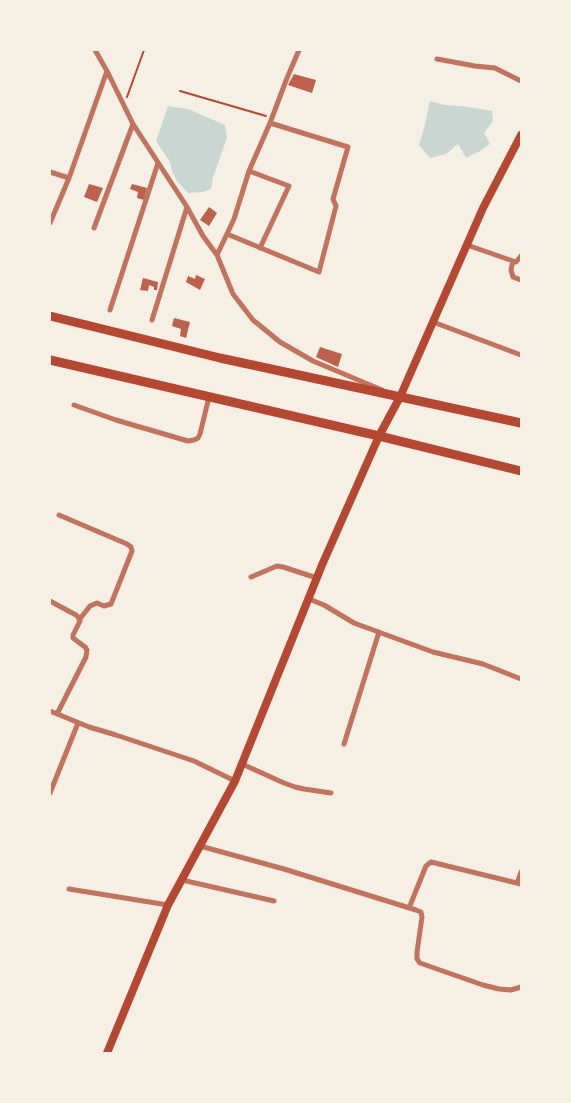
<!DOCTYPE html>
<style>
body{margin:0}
#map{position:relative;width:571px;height:1103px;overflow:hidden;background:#f6efe4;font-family:"IBM Plex Sans",sans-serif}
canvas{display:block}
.frame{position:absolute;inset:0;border:51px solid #f6efe4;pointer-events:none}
</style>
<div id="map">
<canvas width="571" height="1103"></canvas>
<div class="frame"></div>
</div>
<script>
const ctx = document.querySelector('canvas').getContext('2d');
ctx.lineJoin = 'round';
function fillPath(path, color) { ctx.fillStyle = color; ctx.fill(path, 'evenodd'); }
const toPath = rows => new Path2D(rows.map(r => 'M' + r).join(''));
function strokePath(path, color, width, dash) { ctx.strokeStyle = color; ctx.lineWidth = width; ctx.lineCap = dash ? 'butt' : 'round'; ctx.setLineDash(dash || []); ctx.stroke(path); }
fillPath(toPath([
 [430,101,444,105,462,106,492,111,493,121,484,133,490,144,480,151,466,158,458,144,446,154,430,158,419,145,424,128],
 [168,106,188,109,225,125,227,138,213,177,211,189,203,192,188,193,177,181,172,171,170,162,156,141]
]), '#c9d6d2');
fillPath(toPath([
 [294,74,316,80,312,93,288,85],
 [89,184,103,188,97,202,84,197],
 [132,184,147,188,144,200,137,198,138,192,130,189],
 [209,207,217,213,209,226,200,220],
 [196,275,205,279,200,290,186,282,188,276,195,279],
 [143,278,158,282,157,290,154,290,154,287,149,285,148,291,140,290],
 [174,318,190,322,186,338,180,336,181,329,172,326],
 [320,347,342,354,338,367,316,357]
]), '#bf614a');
strokePath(toPath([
 [180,91,266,116],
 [127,97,144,50]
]), '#b5482f', 2);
strokePath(toPath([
 [95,50,107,71,133,124,187,207,203,236,217,255,233,294,253,320,280,342,313,361,382,390],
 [437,59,475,66,495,68,521,81],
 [249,171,289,186,260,248],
 [50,172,69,178],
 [50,223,69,178,107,71],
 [94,228,133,124],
 [227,234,319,272,336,206,333,199,348,147,270,123],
 [467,245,513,261,516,262,521,256],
 [217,255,234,219,249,171,270,123,287,78,299,50],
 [513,261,511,270,513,277,521,280],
 [110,310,158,163],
 [152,320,187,207],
 [433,322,521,355],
 [74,405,116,420,188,441,194,440,198,438,200,434,209,397],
 [59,515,127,544,131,547,132,551,130,556,111,604,104,606,97,603,90,606,79,620],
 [251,577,277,566,283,567,317,578],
 [309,599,324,605,354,623,433,652,483,664,521,679],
 [50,601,76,615,79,618,80,621,73,635,73,638,85,647,87,650,86,657,57,714],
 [50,711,89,727,116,735,194,761,235,781],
 [344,744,379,632],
 [242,764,284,783,295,787,304,789,331,793],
 [50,793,78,723],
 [200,846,284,869,416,910,421,912,422,917,417,952,417,959,420,963,483,985,499,989,511,990,521,987],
 [182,880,274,901],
 [517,883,521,872],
 [69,889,168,905],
 [409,908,426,866,431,862,521,884]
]), '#c5725c', 5);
strokePath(toPath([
 [107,1053,168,905,235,781,322,565,379,436,400,397,483,208,521,135]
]), '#b5482f', 8);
strokePath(toPath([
 [50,316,220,358,521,423],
 [50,360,379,436,521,471]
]), '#b5482f', 9);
</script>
